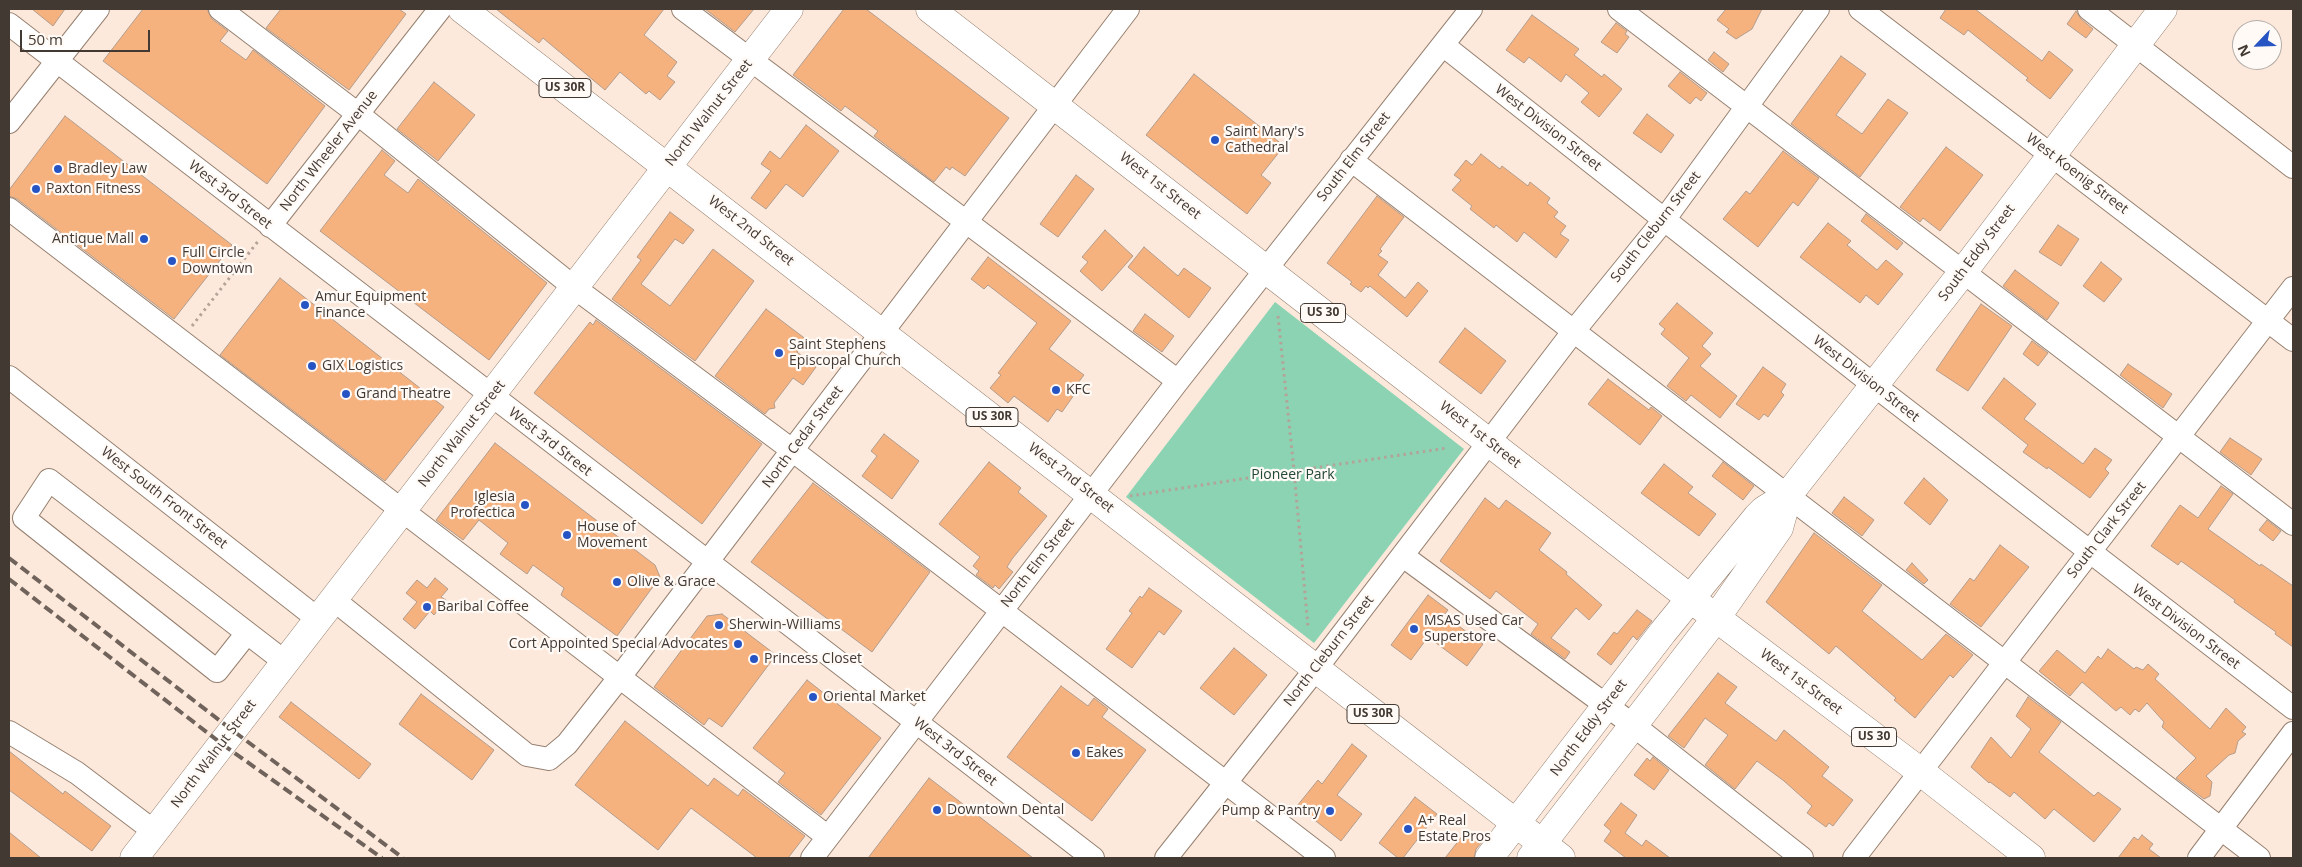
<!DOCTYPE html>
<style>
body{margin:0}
#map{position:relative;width:2302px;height:867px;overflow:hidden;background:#fde9db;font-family:"Open Sans",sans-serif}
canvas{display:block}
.frame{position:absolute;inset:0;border:10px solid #433933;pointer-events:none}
.north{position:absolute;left:2232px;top:20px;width:50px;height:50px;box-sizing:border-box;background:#fffaf6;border:1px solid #b4ada8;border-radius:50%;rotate:246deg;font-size:14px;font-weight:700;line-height:20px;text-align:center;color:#433933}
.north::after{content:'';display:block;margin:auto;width:18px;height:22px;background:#2655c3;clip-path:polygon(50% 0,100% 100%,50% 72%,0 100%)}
.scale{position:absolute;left:20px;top:30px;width:130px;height:22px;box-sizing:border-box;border:2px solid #433933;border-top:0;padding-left:6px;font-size:15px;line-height:18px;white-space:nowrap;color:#433933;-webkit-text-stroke:4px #fffaf6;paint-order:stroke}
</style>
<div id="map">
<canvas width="2302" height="867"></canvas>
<div class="frame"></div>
<div class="north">N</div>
<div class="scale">50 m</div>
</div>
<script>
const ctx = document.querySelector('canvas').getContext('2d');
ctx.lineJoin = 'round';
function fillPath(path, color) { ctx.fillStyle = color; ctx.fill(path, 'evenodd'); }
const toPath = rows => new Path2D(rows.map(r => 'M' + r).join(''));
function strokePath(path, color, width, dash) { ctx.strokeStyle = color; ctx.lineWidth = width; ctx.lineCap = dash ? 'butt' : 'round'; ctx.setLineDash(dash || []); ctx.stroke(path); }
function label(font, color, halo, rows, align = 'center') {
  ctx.font = font + ' "Open Sans",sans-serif'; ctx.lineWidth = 4.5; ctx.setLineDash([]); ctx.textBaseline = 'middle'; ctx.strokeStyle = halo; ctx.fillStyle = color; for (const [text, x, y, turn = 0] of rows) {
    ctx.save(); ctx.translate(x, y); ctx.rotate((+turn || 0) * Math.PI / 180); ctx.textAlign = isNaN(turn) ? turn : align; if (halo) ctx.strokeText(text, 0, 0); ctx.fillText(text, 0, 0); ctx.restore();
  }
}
fillPath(toPath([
 [1275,302,1464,449,1314,643,1126,497]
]), '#8bd3b3');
const building = toPath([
 [32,9,65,9,53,26,32,9],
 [143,9,207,9,212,19,228,31,220,41,246,60,253,50,325,106,267,184,103,61,143,9],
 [281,9,399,9,406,14,349,90,266,28,281,9],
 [496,9,664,9,644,35,677,62,667,76,675,82,660,100,649,91,646,94,620,72,605,90,543,38,539,43,496,9],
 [705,9,754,9,735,32,705,9],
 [844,9,866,9,1009,118,965,176,952,167,950,170,946,167,934,182,874,136,878,131,845,106,841,111,793,75,844,9],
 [1726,9,1762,9,1752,29,1736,39,1726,32,1729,29,1717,20,1726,9],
 [1946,9,1975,9,2042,61,2049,51,2073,70,2050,99,2026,80,2028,78,1968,30,1964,35,1940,18,1946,9],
 [2076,11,2081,19,2093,29,2086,38,2067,24,2076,11],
 [1532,15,1579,49,1574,55,1602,77,1604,74,1622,89,1599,117,1581,102,1589,93,1566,74,1561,82,1529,57,1524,63,1506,50,1532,15],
 [1616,23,1627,31,1625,34,1629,37,1617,53,1601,42,1616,23],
 [1714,52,1729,64,1723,72,1708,60,1714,52],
 [1841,56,1866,74,1836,115,1862,134,1888,99,1908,113,1860,177,1791,124,1841,56],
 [1680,72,1707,93,1701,101,1696,97,1690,104,1668,86,1680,72],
 [1194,74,1284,146,1261,175,1271,183,1247,214,1146,135,1194,74],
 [434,82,475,115,438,161,397,129,434,82],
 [1647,114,1674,135,1661,153,1633,133,1647,114],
 [65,116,232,245,174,319,17,199,9,196,9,190,65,116],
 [806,125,839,151,803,197,786,184,766,209,751,198,771,171,761,164,770,151,780,159,806,125],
 [1946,147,1983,175,1940,231,1923,218,1920,222,1900,207,1946,147],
 [382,150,395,161,384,175,408,193,418,179,547,283,489,360,320,231,382,150],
 [1783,151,1819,178,1798,206,1793,202,1758,247,1723,219,1746,191,1750,194,1783,151],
 [1481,154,1500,169,1502,166,1528,186,1530,182,1550,198,1547,203,1558,212,1554,217,1566,226,1560,234,1569,240,1556,258,1524,232,1517,242,1496,225,1494,228,1470,209,1472,206,1452,190,1461,180,1454,175,1466,160,1472,165,1481,154],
 [1076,175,1094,189,1058,237,1040,224,1076,175],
 [1377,196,1404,217,1380,249,1382,251,1378,255,1388,262,1378,275,1405,298,1418,282,1428,291,1407,317,1370,286,1368,288,1366,286,1361,292,1350,284,1352,282,1327,263,1377,196],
 [670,212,694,230,683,244,675,239,641,284,670,306,713,249,754,281,695,361,612,299,641,260,637,257,670,212],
 [1866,214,1903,243,1897,250,1861,221,1866,214],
 [1828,223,1851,241,1847,245,1877,270,1886,260,1903,274,1878,305,1866,295,1860,303,1800,257,1828,223],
 [2058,225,2079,239,2061,266,2039,252,2058,225],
 [1105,230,1133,256,1102,291,1080,271,1088,262,1082,257,1105,230],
 [1144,247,1178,276,1184,268,1211,288,1189,318,1128,267,1144,247],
 [988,257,1071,321,1049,349,1084,375,1071,392,1074,395,1062,412,1057,409,1048,422,1014,396,1008,403,990,388,1001,375,998,373,1037,323,988,285,984,289,971,279,988,257],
 [2101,262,2122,279,2104,302,2083,286,2101,262],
 [2015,270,2059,303,2047,320,2003,286,2015,270],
 [280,278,444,407,385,481,220,355,280,278],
 [1677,303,1713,333,1702,346,1711,354,1700,366,1737,396,1720,418,1691,395,1686,401,1667,386,1689,358,1661,334,1665,329,1659,324,1677,303],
 [1981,304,2012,326,1968,391,1936,370,1981,304],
 [766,309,807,340,797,352,816,367,803,385,793,378,774,403,775,408,769,409,765,414,715,376,766,309],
 [1145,314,1174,336,1162,352,1133,331,1145,314],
 [596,320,762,444,702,524,534,393,590,322,593,325,596,320],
 [1465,328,1506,361,1481,394,1439,362,1465,328],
 [2032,341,2048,353,2038,366,2023,354,2032,341],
 [2128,364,2172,394,2163,408,2120,375,2128,364],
 [1763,367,1786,384,1781,392,1784,395,1768,417,1764,414,1759,420,1736,404,1763,367],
 [2004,378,2036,404,2024,419,2083,464,2095,448,2112,460,2105,469,2109,473,2090,498,2048,467,2047,469,2023,452,2028,445,1982,408,2004,378],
 [1608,379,1649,410,1651,407,1662,416,1640,445,1588,404,1608,379],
 [884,434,919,461,892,499,862,476,877,456,871,451,884,434],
 [2230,438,2262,459,2251,475,2220,452,2230,438],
 [495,443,655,565,660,577,617,636,561,595,564,588,533,565,527,574,500,554,508,543,479,520,463,540,436,520,495,443],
 [989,462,1021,488,1018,492,1047,516,1012,559,1007,567,1013,572,999,589,995,585,993,588,976,575,979,571,973,566,980,557,939,524,989,462],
 [1723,462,1754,486,1743,500,1712,476,1723,462],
 [1664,464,1693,487,1688,493,1716,514,1699,536,1641,493,1664,464],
 [1924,478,1948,500,1930,525,1904,503,1924,478],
 [813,483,930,572,872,652,751,562,813,483],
 [2221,486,2233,494,2208,529,2260,566,2261,564,2293,586,2293,647,2275,634,2276,632,2234,602,2235,600,2181,561,2178,565,2151,546,2180,505,2198,518,2221,486],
 [1844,497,1874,520,1862,536,1832,513,1844,497],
 [1485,498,1499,509,1506,500,1551,533,1539,550,1567,572,1566,574,1602,605,1589,620,1576,608,1551,638,1570,652,1565,659,1531,634,1538,624,1496,591,1490,599,1440,561,1485,498],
 [2267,520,2281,531,2273,541,2259,530,2267,520],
 [1814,533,1882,585,1862,611,1922,660,1946,634,1973,655,1953,678,1950,675,1915,718,1894,700,1896,698,1836,646,1829,654,1766,602,1814,533],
 [2000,545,2029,567,1981,627,1950,604,1970,578,1974,581,2000,545],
 [1912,563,1928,580,1924,584,1906,570,1912,563],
 [435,578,448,589,441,597,446,600,434,615,430,611,415,629,403,619,417,602,406,593,417,580,427,588,435,578],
 [1149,588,1182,611,1164,635,1159,631,1132,668,1106,649,1132,613,1129,611,1140,596,1142,598,1149,588],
 [1428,595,1448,610,1444,615,1483,644,1467,666,1428,637,1411,660,1391,645,1428,595],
 [1637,610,1652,621,1637,640,1633,636,1611,665,1597,654,1614,632,1617,634,1637,610],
 [722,614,776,655,722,727,709,718,704,725,654,687,707,616,722,614],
 [1234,648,1267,675,1234,715,1200,688,1234,648],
 [2108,649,2134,669,2136,667,2143,670,2148,664,2159,674,2155,679,2210,729,2226,708,2246,727,2242,732,2246,734,2238,741,2235,753,2229,755,2206,776,2212,782,2210,796,2204,799,2176,778,2196,758,2162,727,2164,722,2147,703,2139,712,2135,709,2130,715,2121,707,2116,711,2082,682,2070,696,2039,671,2057,650,2085,673,2098,656,2101,659,2108,649],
 [1718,673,1737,687,1725,703,1776,741,1784,730,1829,767,1822,776,1853,800,1833,826,1829,823,1826,827,1807,813,1812,806,1784,781,1757,761,1735,789,1705,765,1728,735,1705,718,1684,748,1668,736,1718,673],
 [807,680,881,738,821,815,778,782,785,773,753,748,807,680],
 [1061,686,1088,706,1094,698,1108,709,1102,717,1146,750,1092,821,1007,757,1061,686],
 [421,694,494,750,472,780,399,724,421,694],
 [2028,697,2061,722,2039,752,2094,796,2098,792,2121,809,2094,842,2054,809,2045,819,2014,792,2010,797,1990,782,1989,783,1971,767,1991,737,2011,758,2031,729,2016,716,2028,697],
 [291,702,371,764,359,779,279,717,291,702],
 [625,721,708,786,714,778,738,796,743,789,805,836,788,858,757,858,691,808,658,850,575,785,625,721],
 [1352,744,1367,756,1337,795,1362,814,1341,841,1297,806,1318,780,1322,784,1352,744],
 [9,751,63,794,65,791,111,826,92,851,9,790,9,751],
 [1653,757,1669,770,1654,790,1634,775,1647,758,1650,761,1653,757],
 [929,778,1011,841,1033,858,868,858,929,778],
 [1415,797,1437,814,1403,858,1398,858,1379,843,1415,797],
 [1621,803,1637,815,1625,833,1642,846,1646,840,1670,858,1626,858,1604,841,1611,831,1604,825,1621,803],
 [1467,830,1482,842,1476,849,1474,858,1445,858,1467,830],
 [9,832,41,858,9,858,9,832],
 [2142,835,2153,844,2149,849,2161,858,2118,858,2134,837,2138,840,2142,835]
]);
fillPath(building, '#f5b27f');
strokePath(building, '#b39c8c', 1);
const minor = toPath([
 [220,9,358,114,575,288,792,450,1324,858],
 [683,9,1178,381],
 [1619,9,2293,524],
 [1860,9,2293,340],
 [2089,9,2293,167],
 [9,24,1093,858],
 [1443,45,1875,386,2293,708],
 [9,122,98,9],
 [1351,160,2259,858],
 [9,209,828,837],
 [270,226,440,9],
 [9,377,318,619],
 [1403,556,1633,725,1802,858],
 [334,600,527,755,549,759,567,744,619,678,1128,9],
 [247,633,217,671,24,518,49,480,285,662],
 [9,732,77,773,155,832],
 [812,858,1178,381,1471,9],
 [1166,858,1315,670,1573,332,1664,220,1818,9],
 [1854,858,2293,288],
 [2199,858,2293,733]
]);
const major = toPath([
 [134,858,789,9],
 [1489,858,1663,632,1757,517,1764,510,1788,495,1963,272,2163,9],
 [1531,858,1716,618,1779,528,1788,495]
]);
const highway = toPath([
 [462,9,1561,858],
 [930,9,1691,599,1921,772,2031,858]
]);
strokePath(minor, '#968070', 24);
strokePath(major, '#968070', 29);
strokePath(highway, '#968070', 29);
strokePath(toPath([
 [1278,316,1294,471,1447,448],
 [192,326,259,240],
 [1130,496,1294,471,1308,627]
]), '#b3a398', 3, [2.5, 4]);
strokePath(minor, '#fff', 22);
strokePath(major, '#fff', 28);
strokePath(highway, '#fff', 28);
strokePath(toPath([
 [9,558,232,730,403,858],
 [9,579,222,744,382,858]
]), '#6f635b', 4, [10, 5]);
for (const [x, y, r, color] of [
 [1215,140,5,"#2655c3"],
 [58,169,5,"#2655c3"],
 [36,189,5,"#2655c3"],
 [144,239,5,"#2655c3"],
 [172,261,5,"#2655c3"],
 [305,305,5,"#2655c3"],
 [779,353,5,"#2655c3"],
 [312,366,5,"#2655c3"],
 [1056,390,5,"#2655c3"],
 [346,394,5,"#2655c3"],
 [525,505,5,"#2655c3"],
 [567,535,5,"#2655c3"],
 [617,582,5,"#2655c3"],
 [427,607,5,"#2655c3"],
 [719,625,5,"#2655c3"],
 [1414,629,5,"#2655c3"],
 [738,644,5,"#2655c3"],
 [754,659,5,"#2655c3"],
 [813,697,5,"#2655c3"],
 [1076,753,5,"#2655c3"],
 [937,810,5,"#2655c3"],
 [1330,811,5,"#2655c3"],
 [1408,829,5,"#2655c3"]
]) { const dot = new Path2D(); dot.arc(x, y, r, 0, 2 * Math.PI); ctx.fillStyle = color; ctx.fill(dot); strokePath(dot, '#fffaf6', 2); }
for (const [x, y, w] of [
 [565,88,52],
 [1323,313,45],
 [992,417,52],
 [1373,714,52],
 [1874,737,45]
]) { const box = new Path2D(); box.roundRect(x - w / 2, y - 9.5, w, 19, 4); ctx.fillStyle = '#fffaf6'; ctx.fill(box); strokePath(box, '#433933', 1); }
label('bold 12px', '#433933', null, [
 ["US 30R",565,88],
 ["US 30",1323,313],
 ["US 30R",992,417],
 ["US 30R",1373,714],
 ["US 30",1874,737]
]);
label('14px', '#433933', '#fffaf6', [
 ["North Walnut Street",709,113,-52],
 ["West Division Street",1548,128,38],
 ["North Wheeler Avenue",329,151,-52],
 ["South Elm Street",1354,157,-52],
 ["West Koenig Street",2077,174,37],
 ["West 1st Street",1160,186,38],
 ["West 3rd Street",230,195,38],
 ["South Cleburn Street",1656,227,-52],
 ["West 2nd Street",751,231,38],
 ["South Eddy Street",1977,253,-53],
 ["West Division Street",1866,379,38],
 ["North Walnut Street",462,434,-52],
 ["West 1st Street",1480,435,38],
 ["North Cedar Street",803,437,-53],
 ["West 3rd Street",550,442,38],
 ["West 2nd Street",1071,478,38],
 ["West South Front Street",164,498,38],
 ["South Clark Street",2107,530,-52],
 ["North Elm Street",1038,563,-52],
 ["West Division Street",2186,627,37],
 ["North Cleburn Street",1329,651,-52],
 ["West 1st Street",1801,682,37],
 ["North Eddy Street",1589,728,-53],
 ["West 3rd Street",955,752,38],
 ["North Walnut Street",214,754,-53]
]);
label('14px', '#433933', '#fffaf6', [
 ["Saint Mary's",1225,132],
 ["Cathedral",1225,148],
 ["Bradley Law",68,169],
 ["Paxton Fitness",46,189],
 ["Antique Mall",134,239,"right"],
 ["Full Circle",182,253],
 ["Downtown",182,269],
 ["Amur Equipment",315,297],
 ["Finance",315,313],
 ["Saint Stephens",789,345],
 ["Episcopal Church",789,361],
 ["GIX Logistics",322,366],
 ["KFC",1066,390],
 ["Grand Theatre",356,394],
 ["Iglesia",515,497,"right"],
 ["Profectica",515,513,"right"],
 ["House of",577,527],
 ["Movement",577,543],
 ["Olive & Grace",627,582],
 ["Baribal Coffee",437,607],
 ["MSAS Used Car",1424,621],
 ["Superstore",1424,637],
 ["Sherwin-Williams",729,625],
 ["Cort Appointed Special Advocates",728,644,"right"],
 ["Princess Closet",764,659],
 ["Oriental Market",823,697],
 ["Eakes",1086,753],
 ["Downtown Dental",947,810],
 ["Pump & Pantry",1320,811,"right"],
 ["A+ Real",1418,821],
 ["Estate Pros",1418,837]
], 'left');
label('14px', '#204737', '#fffaf6', [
 ["Pioneer Park",1293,475]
]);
</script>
